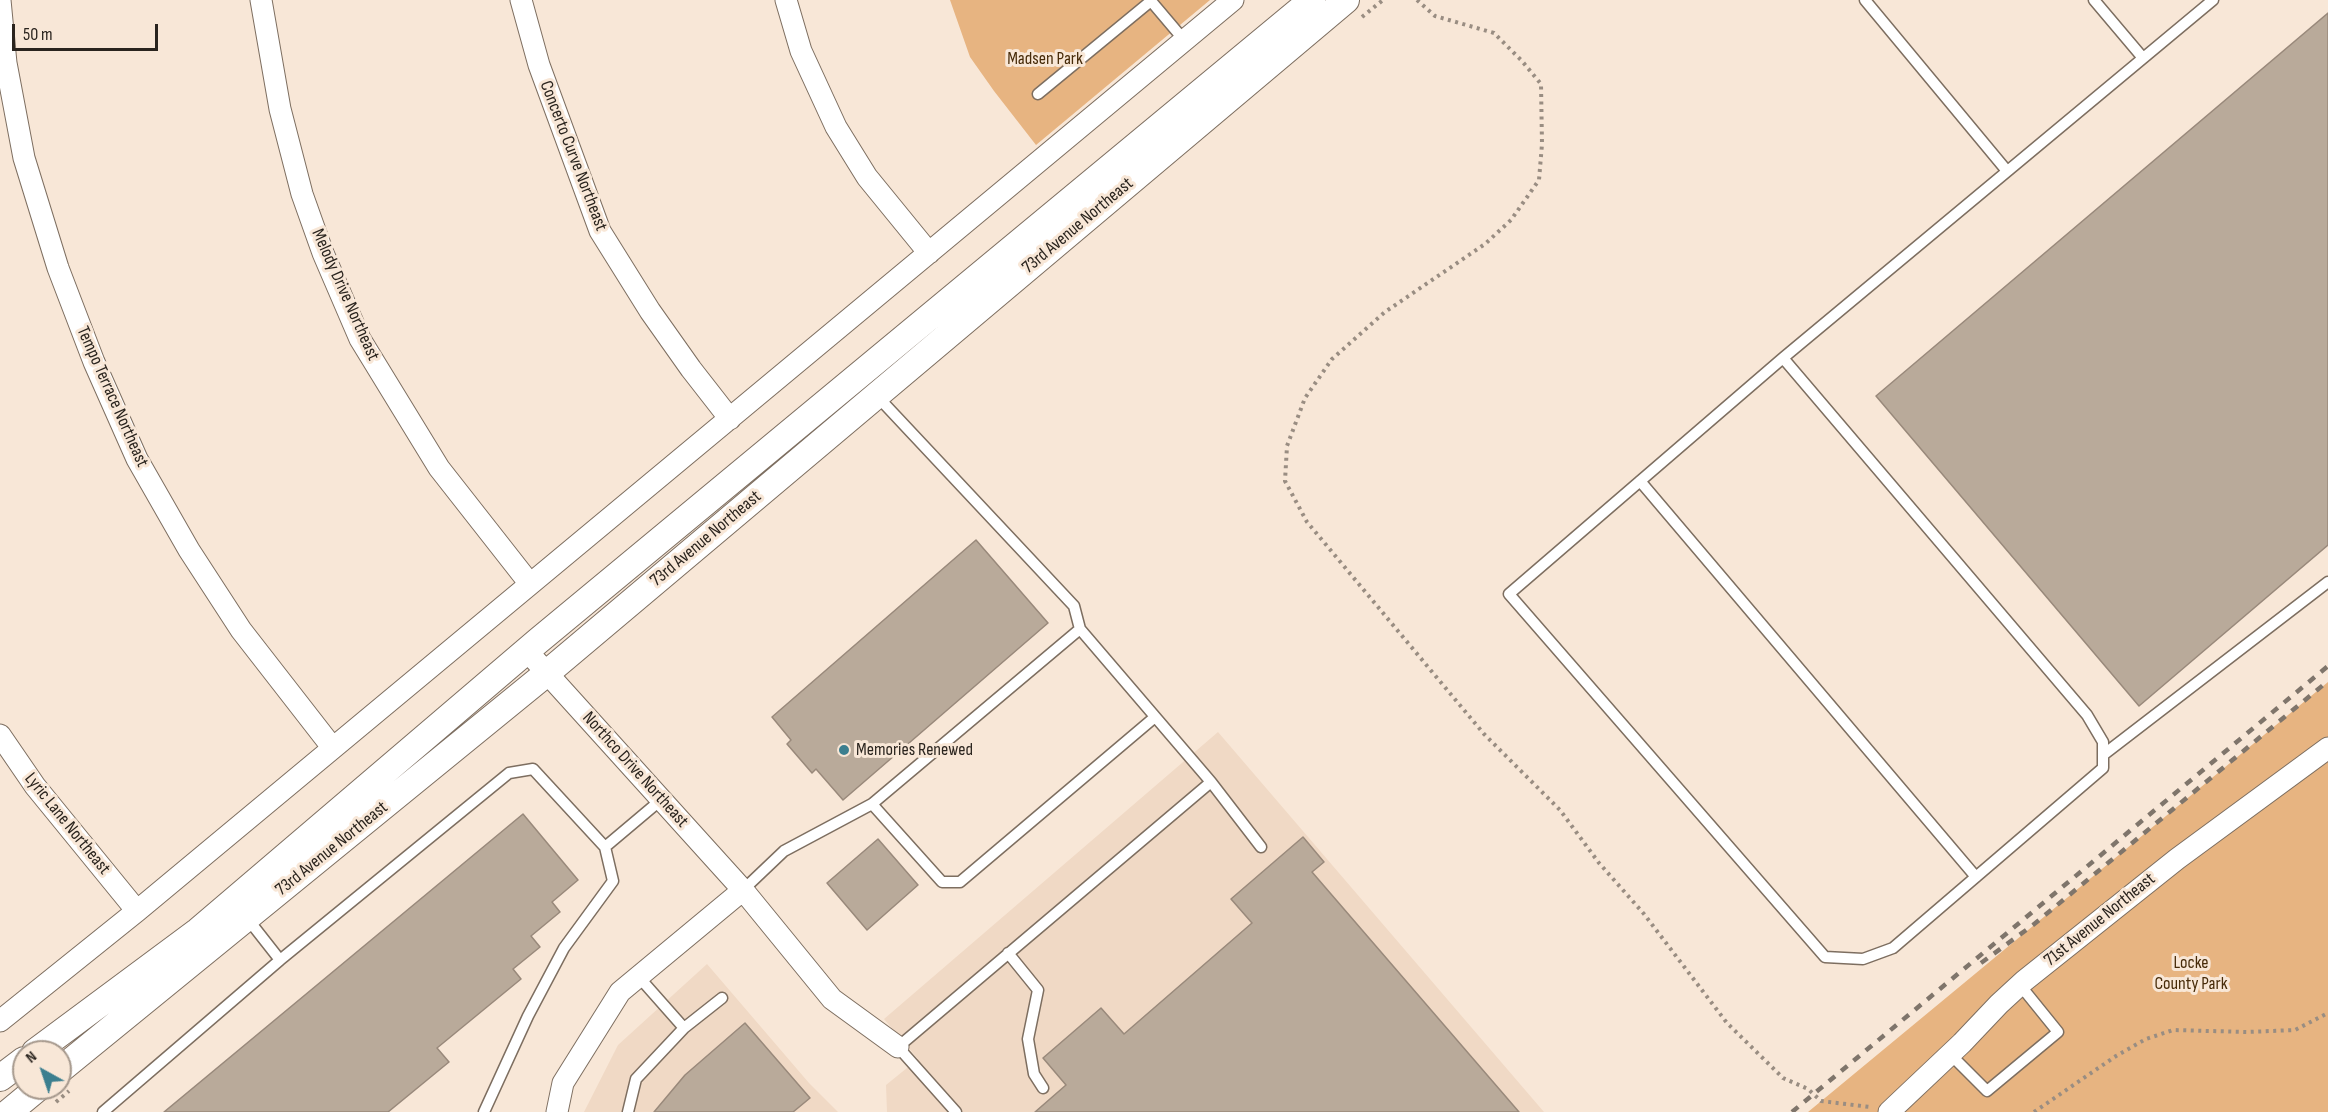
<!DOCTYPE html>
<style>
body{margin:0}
#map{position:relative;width:2328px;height:1112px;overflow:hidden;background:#f8e7d7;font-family:"Sofia Sans Condensed",sans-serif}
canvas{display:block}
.north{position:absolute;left:12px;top:1040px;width:60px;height:60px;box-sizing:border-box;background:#f8e7d7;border:2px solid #a6998d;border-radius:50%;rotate:320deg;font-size:16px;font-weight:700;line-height:24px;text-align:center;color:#2a241e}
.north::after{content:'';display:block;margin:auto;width:21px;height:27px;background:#3c7f8f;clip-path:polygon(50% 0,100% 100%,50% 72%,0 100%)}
.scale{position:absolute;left:12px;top:24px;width:146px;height:27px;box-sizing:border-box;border:3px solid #2a241e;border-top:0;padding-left:8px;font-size:18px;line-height:21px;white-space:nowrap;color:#2a241e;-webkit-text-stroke:4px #f8e7d7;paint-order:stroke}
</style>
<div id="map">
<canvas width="2328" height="1112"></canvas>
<div class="north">N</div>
<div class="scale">50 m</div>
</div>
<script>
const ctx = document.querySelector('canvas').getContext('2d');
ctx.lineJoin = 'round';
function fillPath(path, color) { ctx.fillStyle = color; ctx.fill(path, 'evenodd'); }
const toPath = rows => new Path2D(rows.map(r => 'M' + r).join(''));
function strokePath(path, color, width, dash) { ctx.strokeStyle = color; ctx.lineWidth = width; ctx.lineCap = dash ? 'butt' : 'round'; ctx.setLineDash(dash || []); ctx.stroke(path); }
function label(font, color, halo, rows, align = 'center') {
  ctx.font = font + ' "Sofia Sans Condensed",sans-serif'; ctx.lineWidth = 6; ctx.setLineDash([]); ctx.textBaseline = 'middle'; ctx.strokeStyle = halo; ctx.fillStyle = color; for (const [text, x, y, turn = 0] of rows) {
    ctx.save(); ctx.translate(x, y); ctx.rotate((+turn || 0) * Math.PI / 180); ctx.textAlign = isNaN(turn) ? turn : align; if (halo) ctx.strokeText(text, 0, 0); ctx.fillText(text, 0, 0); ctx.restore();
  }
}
fillPath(toPath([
 [1218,732,1544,1112,887,1112,886,1085,918,1059,884,1019],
 [707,964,809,1083,838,1112,584,1112,618,1045]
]), '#f0d9c5');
fillPath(toPath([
 [950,0,1210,0,1036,145,994,91,970,57],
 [2328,682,2328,1112,1808,1112]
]), '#e7b481');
const building = toPath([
 [2328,13,2328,545,2139,706,1876,396,2328,13],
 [976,540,1048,623,843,800,816,769,812,773,787,744,791,740,772,717,976,540],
 [523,814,578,880,552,902,560,912,531,936,540,947,513,969,521,979,437,1048,449,1062,388,1112,164,1112,523,814],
 [1303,837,1324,862,1312,872,1519,1112,1035,1112,1066,1085,1043,1058,1101,1008,1124,1034,1252,923,1231,899,1303,837],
 [878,839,918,885,867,930,827,883,878,839],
 [745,1023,810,1098,793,1112,654,1112,685,1075,745,1023]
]);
fillPath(building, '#b9aa9a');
strokePath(building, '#99897b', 1.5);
const service = toPath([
 [1865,0,2007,171],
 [2094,0,2143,58],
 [1038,94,1151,1,1184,40],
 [1783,358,2087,715,2103,742,2103,768,1893,948,1863,959,1825,957,1509,594,1783,358,2213,0],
 [877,396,1074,606,1080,629],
 [1640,481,1976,877],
 [2103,755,2328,582],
 [1211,782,1261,847],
 [872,804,942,882,960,882,1155,717],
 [605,847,662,799],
 [743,890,784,851,872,804,1080,629,1211,782,898,1047,956,1112],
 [247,918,280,960],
 [1008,953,1038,990,1028,1039,1034,1074,1043,1088],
 [684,1028,722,998],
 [1950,1054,1987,1091,2058,1032,2020,985],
 [103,1112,280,960,509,773,533,769,605,847,613,881,564,948,528,1016,484,1112],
 [628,1112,636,1079,684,1028,638,976]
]);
const minor = toPath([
 [0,0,6,63,24,158,58,268,94,362,137,459,189,550,241,630,332,747],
 [261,0,280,109,302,194,323,253,360,339,439,468,530,584],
 [521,0,539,65,600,231,650,311,691,369,730,419],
 [786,0,801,51,836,127,867,177,929,253],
 [527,651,743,890,832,999,898,1047],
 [0,735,35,786,137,911],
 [0,1021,137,911,1233,0],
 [557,1112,563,1083,620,992,743,890],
 [1889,1112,1962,1043,1999,1004,2024,981,2177,859,2328,748]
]);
const tertiary = toPath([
 [35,1052,198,931,538,641,1312,0],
 [60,1070,547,673,1346,0],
 [0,1078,24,1060],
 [9,1112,38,1088]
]);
strokePath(service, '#7d6e60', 13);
strokePath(minor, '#7d6e60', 23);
strokePath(tertiary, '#7d6e60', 28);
strokePath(toPath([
 [1417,0,1435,16,1494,33,1522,61,1541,84,1542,144,1539,180,1511,220,1485,244,1385,312,1332,359,1305,398,1287,446,1285,481,1307,522,1484,734,1560,810,1599,863,1644,914,1727,1023,1783,1078,1808,1089,1821,1101,1870,1107],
 [1362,17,1383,0],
 [56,1102,69,1091],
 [2034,1112,2116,1056,2146,1039,2173,1030,2247,1032,2295,1030,2328,1013]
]), '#998d82', 4, [3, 4.5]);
strokePath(service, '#fff', 10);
strokePath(minor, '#fff', 21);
strokePath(tertiary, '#fff', 26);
strokePath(toPath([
 [1981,963,2033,925,2328,681],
 [1792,1112,2328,666]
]), '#7f756b', 4.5, [8, 8]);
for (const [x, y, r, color] of [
 [844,750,6,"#3c7f8f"]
]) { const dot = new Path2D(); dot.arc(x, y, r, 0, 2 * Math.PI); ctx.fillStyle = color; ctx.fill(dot); strokePath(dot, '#f8e7d7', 2); }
label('18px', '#472b09', '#f8e7d7', [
 ["Madsen Park",1045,59],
 ["Locke",2191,963],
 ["County Park",2191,984]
]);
label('18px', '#2a241e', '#f8e7d7', [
 ["Concerto Curve Northeast",573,156,69],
 ["73rd Avenue Northeast",1078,226,-40],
 ["Melody Drive Northeast",345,295,66],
 ["Tempo Terrace Northeast",112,397,66],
 ["73rd Avenue Northeast",706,539,-40],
 ["Northco Drive Northeast",635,770,48],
 ["Lyric Lane Northeast",67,824,51],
 ["73rd Avenue Northeast",332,849,-39],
 ["71st Avenue Northeast",2100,920,-39]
]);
label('18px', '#2a241e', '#f8e7d7', [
 ["Memories Renewed",856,750]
], 'left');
</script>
